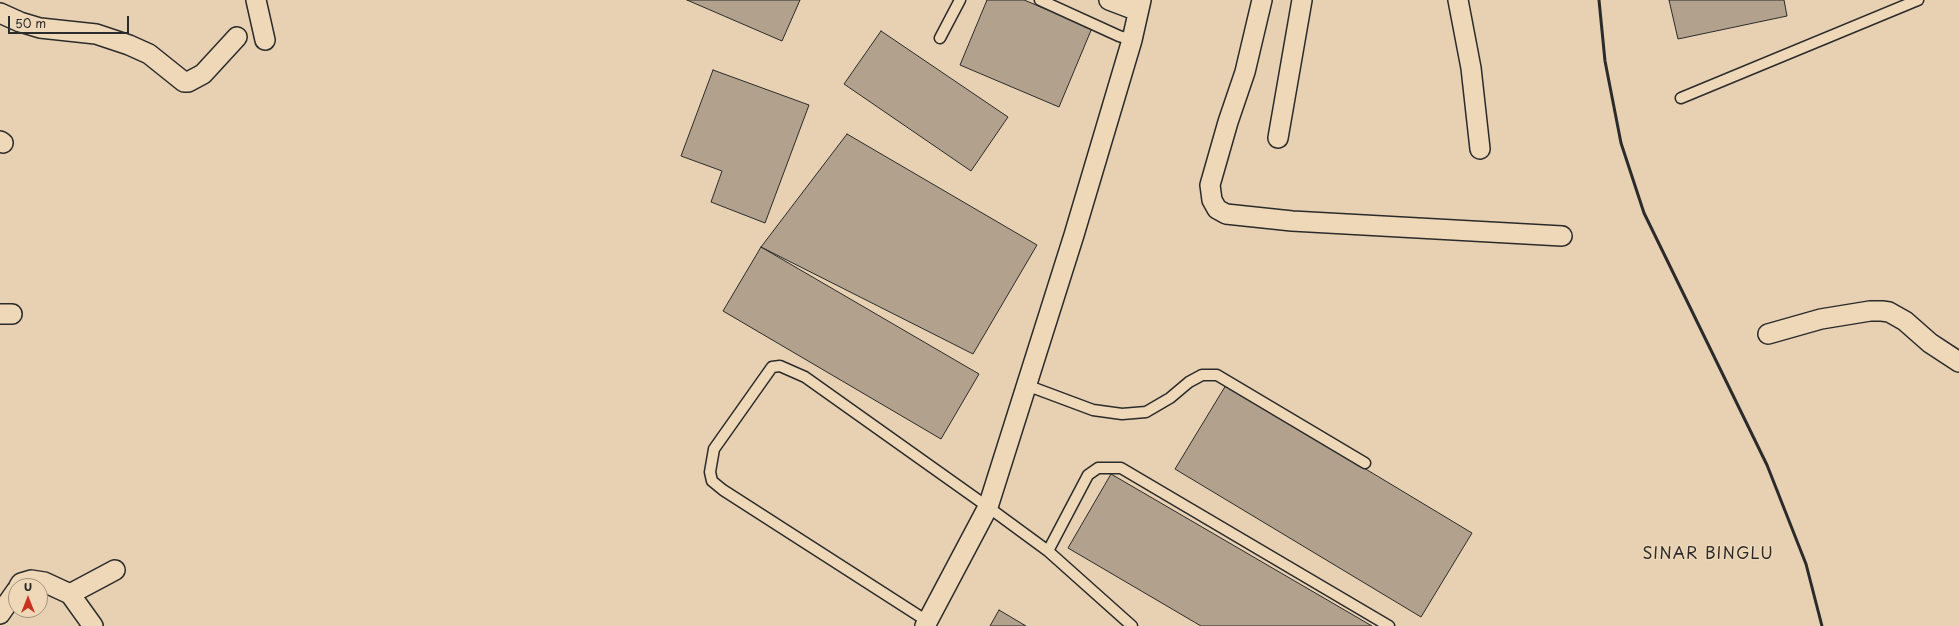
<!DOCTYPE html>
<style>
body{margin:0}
#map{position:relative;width:1959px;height:626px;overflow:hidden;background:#e7d1b2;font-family:"Playpen Sans",sans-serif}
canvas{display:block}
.north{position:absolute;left:8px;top:578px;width:40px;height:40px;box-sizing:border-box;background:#efd8b8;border:1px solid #a19380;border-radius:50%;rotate:0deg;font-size:11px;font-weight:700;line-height:16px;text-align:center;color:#2b2b2b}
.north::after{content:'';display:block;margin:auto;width:14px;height:18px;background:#c8321e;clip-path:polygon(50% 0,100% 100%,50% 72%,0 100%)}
.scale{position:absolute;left:8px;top:16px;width:121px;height:18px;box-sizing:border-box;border:2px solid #2b2b2b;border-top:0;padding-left:5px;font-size:12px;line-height:14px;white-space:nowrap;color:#2b2b2b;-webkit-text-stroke:3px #efd8b8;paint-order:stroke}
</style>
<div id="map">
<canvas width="1959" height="626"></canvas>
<div class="north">U</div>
<div class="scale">50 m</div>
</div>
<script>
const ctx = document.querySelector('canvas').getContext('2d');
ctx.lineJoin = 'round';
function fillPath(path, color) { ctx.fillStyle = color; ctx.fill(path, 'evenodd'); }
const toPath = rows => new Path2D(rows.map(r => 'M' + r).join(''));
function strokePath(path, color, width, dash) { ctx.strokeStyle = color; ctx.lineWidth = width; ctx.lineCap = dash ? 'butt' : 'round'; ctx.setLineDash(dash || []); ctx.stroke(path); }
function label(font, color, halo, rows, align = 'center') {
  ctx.font = font + ' "Playpen Sans",sans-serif'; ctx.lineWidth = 3; ctx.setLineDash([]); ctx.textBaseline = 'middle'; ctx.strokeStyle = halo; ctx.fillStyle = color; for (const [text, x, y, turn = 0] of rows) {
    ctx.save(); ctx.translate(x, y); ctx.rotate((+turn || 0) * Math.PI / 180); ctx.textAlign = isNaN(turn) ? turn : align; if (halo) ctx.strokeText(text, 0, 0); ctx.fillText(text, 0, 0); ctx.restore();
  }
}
const building = toPath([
 [687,0,800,0,782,41,687,0],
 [987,0,1024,0,1092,28,1059,107,960,65,987,0],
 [1669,0,1784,0,1787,16,1678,39,1669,0],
 [881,31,1008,117,971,171,844,84,881,31],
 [713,70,809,105,765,223,711,202,722,171,681,156,713,70],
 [847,134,1037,245,973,354,761,247,847,134],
 [761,247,979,374,941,439,723,311,761,247],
 [1226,385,1472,533,1421,617,1175,469,1226,385],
 [1111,474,1372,626,1201,626,1068,548,1111,474],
 [999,610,1026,626,990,626,999,610]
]);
fillPath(building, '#b2a28d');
strokePath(building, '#2b2b2b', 1);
const service = toPath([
 [1040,0,1119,36,1132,40],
 [940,38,960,0],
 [1681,98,1918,0],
 [1026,385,1093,410,1122,414,1146,412,1170,398,1189,382,1202,375,1217,375,1365,463],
 [1048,551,1088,475,1098,468,1121,468,1389,626],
 [927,621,723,490,712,481,710,472,714,449,772,367,780,366,805,377,988,507,1048,551,1132,626]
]);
const minor = toPath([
 [256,0,265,40],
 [1109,0,1138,11],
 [1262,0,1245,72,1228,122,1210,185,1212,200,1217,209,1226,214,1292,221,1562,236],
 [1458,0,1471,68,1480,149],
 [0,13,20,22,40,28,96,34,129,45,149,54,184,82,188,82,203,74,237,37],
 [1278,138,1302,0],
 [0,141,3,143],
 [0,314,12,314],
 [1768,334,1821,319,1870,311,1882,311,1889,312,1905,321,1930,343,1959,362],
 [19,586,21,583,31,580,44,582,70,594,115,570],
 [70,594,93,626],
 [0,614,16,591],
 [925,626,988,507,1074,235,1132,40,1141,0]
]);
strokePath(service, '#2b2b2b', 13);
strokePath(minor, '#2b2b2b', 22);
strokePath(service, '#efd8b8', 10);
strokePath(minor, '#efd8b8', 19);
strokePath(toPath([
 [1599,0,1605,61,1621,143,1644,213,1767,465,1806,564,1822,626]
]), '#2b2b2b', 3);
ctx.letterSpacing = '1px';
label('16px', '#2b2b2b', '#efd8b8', [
 ["SINAR BINGLU",1708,555]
]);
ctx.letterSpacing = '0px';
</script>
